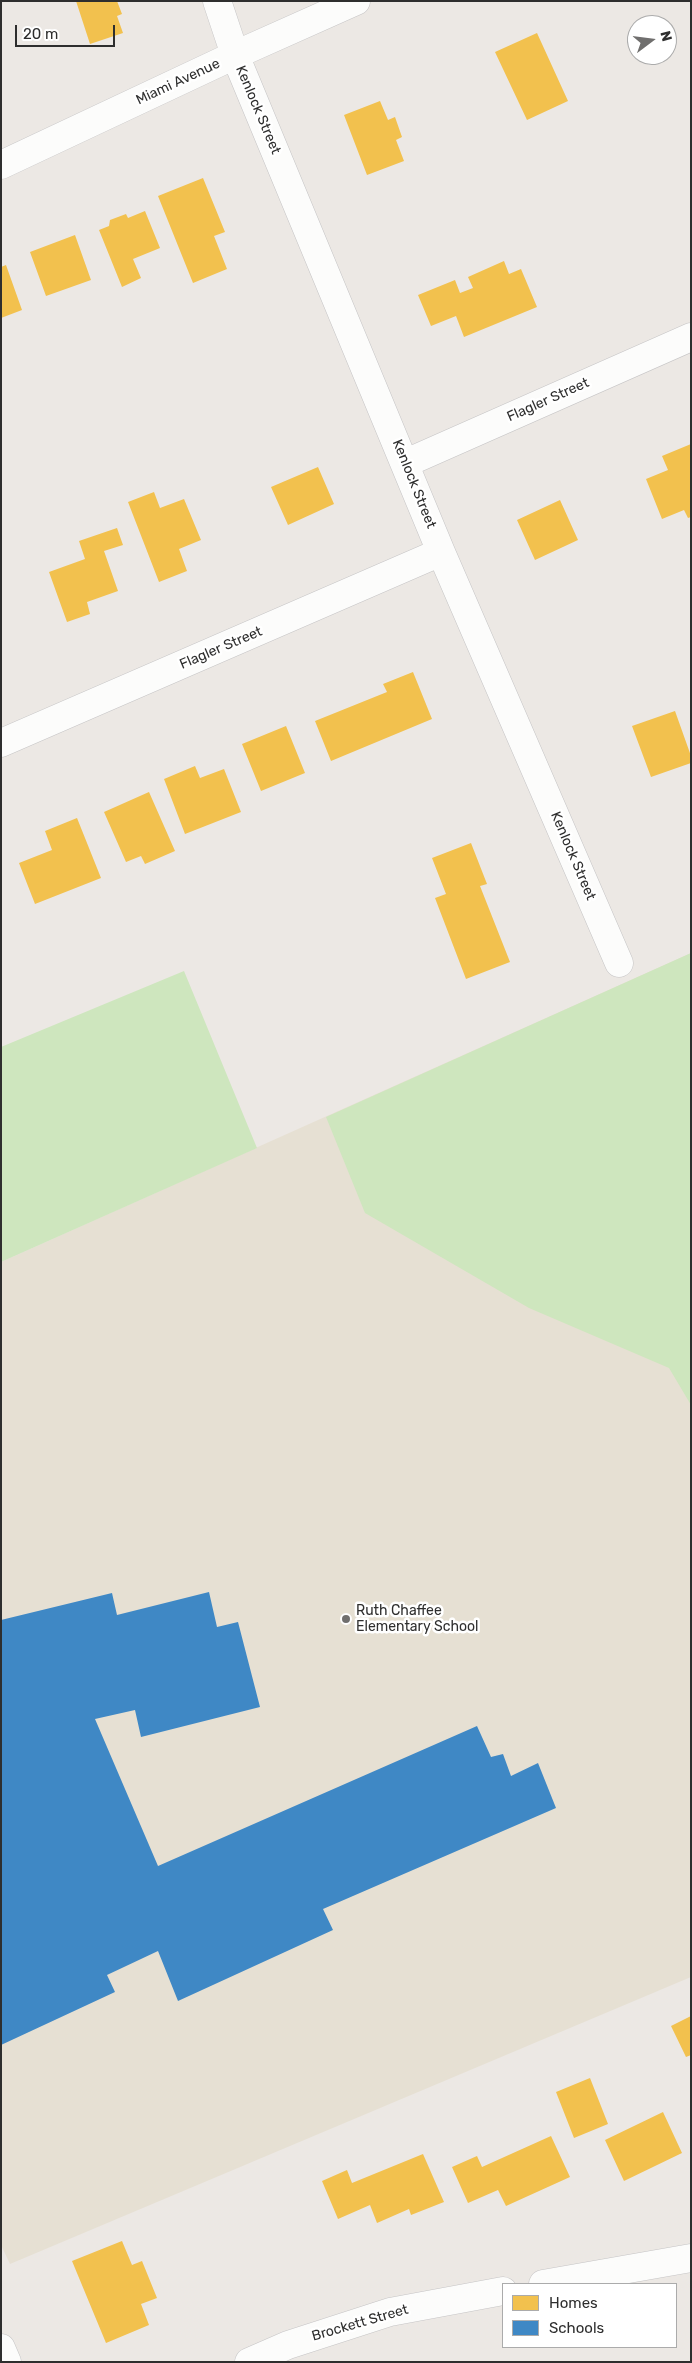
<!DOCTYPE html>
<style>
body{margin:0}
#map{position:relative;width:692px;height:2363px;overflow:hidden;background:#ece8e4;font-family:Rubik,sans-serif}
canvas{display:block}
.frame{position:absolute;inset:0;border:2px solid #2e2e2e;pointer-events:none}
.legend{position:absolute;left:502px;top:2283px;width:175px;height:65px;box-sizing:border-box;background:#fff;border:1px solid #ababab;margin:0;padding:6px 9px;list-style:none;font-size:15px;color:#2e2e2e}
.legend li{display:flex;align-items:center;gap:10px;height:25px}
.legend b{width:25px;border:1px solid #ababab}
.north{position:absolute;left:627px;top:15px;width:50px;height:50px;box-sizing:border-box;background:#fff;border:1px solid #ababab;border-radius:50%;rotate:75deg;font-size:14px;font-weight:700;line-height:20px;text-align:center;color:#2e2e2e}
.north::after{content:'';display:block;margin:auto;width:18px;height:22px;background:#706f6e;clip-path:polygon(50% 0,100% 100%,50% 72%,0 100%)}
.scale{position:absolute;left:15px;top:25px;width:100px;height:22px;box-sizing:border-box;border:2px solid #2e2e2e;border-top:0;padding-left:6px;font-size:15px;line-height:18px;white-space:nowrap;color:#2e2e2e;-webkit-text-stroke:4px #fff;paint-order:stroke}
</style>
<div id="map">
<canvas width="692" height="2363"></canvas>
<div class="frame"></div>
<ul class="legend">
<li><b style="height:14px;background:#f2c14e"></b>Homes</li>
<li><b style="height:14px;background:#3f88c5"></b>Schools</li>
</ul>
<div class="north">N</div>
<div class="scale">20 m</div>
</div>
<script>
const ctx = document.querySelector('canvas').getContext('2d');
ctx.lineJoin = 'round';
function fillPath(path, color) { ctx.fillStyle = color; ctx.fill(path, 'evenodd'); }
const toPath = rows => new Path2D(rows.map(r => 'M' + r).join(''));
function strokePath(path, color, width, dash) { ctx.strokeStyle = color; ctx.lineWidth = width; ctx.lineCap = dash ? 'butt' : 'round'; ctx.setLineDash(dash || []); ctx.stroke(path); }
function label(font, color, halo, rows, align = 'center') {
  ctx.font = font + ' Rubik,sans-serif'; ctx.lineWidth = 5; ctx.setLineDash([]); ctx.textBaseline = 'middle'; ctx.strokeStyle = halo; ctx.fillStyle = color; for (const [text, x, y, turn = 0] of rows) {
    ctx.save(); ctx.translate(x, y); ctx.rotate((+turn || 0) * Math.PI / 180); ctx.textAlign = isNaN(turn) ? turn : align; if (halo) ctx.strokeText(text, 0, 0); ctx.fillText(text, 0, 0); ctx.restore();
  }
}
fillPath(toPath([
 [691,953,691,1977,10,2264,1,2245,1,1262]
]), '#e6e0d3');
fillPath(toPath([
 [691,953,691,1405,669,1368,529,1308,365,1213,326,1117],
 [184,971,257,1148,1,1262,1,1047]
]), '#cee6be');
fillPath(toPath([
 [76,1,117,1,122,14,117,16,123,33,90,44],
 [537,33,568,101,527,120,495,52],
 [380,101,388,120,395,117,402,137,396,140,404,161,367,175,344,115],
 [203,178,225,232,214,236,227,269,193,283,158,196],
 [145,211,160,248,133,259,141,278,122,287,99,230,109,226,110,220,126,214,128,218],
 [75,235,91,280,46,296,30,252],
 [504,261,509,274,521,269,537,307,464,337,456,316,431,326,418,295,455,280,460,293,473,288,468,277],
 [6,265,22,310,1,318,1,267],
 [691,444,691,517,688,518,684,510,662,519,646,479,668,470,662,456],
 [318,467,334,504,288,525,271,487],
 [154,492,160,508,184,499,201,540,179,549,187,571,159,582,128,502],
 [560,500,578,540,535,560,517,520],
 [117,528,123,545,104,551,118,591,87,602,90,614,67,622,49,572,85,559,79,541],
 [413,672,432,719,331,761,315,721,387,692,383,684],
 [675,711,691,756,691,763,651,777,632,726],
 [286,726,305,773,261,791,242,744],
 [195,766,200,778,224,769,241,812,185,834,164,779],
 [149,792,175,851,145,864,141,856,126,862,104,812],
 [77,818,101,878,35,904,19,863,52,850,45,831],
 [471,843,487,884,480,886,510,962,466,979,435,898,446,894,432,858],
 [691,2016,691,2055,686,2057,671,2026],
 [590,2078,608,2124,574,2138,556,2092],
 [663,2112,682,2153,624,2181,605,2140],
 [551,2136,570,2177,506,2206,498,2190,468,2203,452,2167,477,2156,482,2167],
 [423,2154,444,2202,411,2215,409,2209,377,2223,370,2205,338,2219,322,2181,347,2170,352,2183],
 [122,2241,132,2265,142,2261,157,2298,141,2304,149,2325,106,2343,72,2261]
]), '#f2c14e');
fillPath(toPath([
 [209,1592,217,1627,238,1622,260,1707,141,1737,135,1710,95,1719,158,1866,477,1726,491,1757,503,1754,511,1776,538,1763,556,1808,323,1909,333,1930,178,2001,158,1951,107,1975,115,1992,1,2045,1,1620,112,1593,117,1615]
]), '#3f88c5');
const street = toPath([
 [217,1,235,55,441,552,619,963],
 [1,165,235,55,356,1],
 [406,463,691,337],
 [1,743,441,552],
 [543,2284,691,2258],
 [1,2348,7,2362],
 [249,2362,288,2345,390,2312,503,2291]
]);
strokePath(street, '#c5c4c5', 29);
strokePath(street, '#fcfcfb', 28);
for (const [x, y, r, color] of [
 [346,1619,5,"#706f6e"]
]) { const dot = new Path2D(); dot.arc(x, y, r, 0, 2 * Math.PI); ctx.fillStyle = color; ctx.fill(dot); strokePath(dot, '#fff', 2); }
label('14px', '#2e2e2e', '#fff', [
 ["Miami Avenue",178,82,-25],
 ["Kenlock Street",258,110,67],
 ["Flagler Street",548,400,-24],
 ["Kenlock Street",414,484,68],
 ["Flagler Street",221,648,-23],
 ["Kenlock Street",573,856,67],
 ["Brockett Street",360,2323,-16]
]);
label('14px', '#2e2e2e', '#fff', [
 ["Ruth Chaffee",356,1611],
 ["Elementary School",356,1627]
], 'left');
</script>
